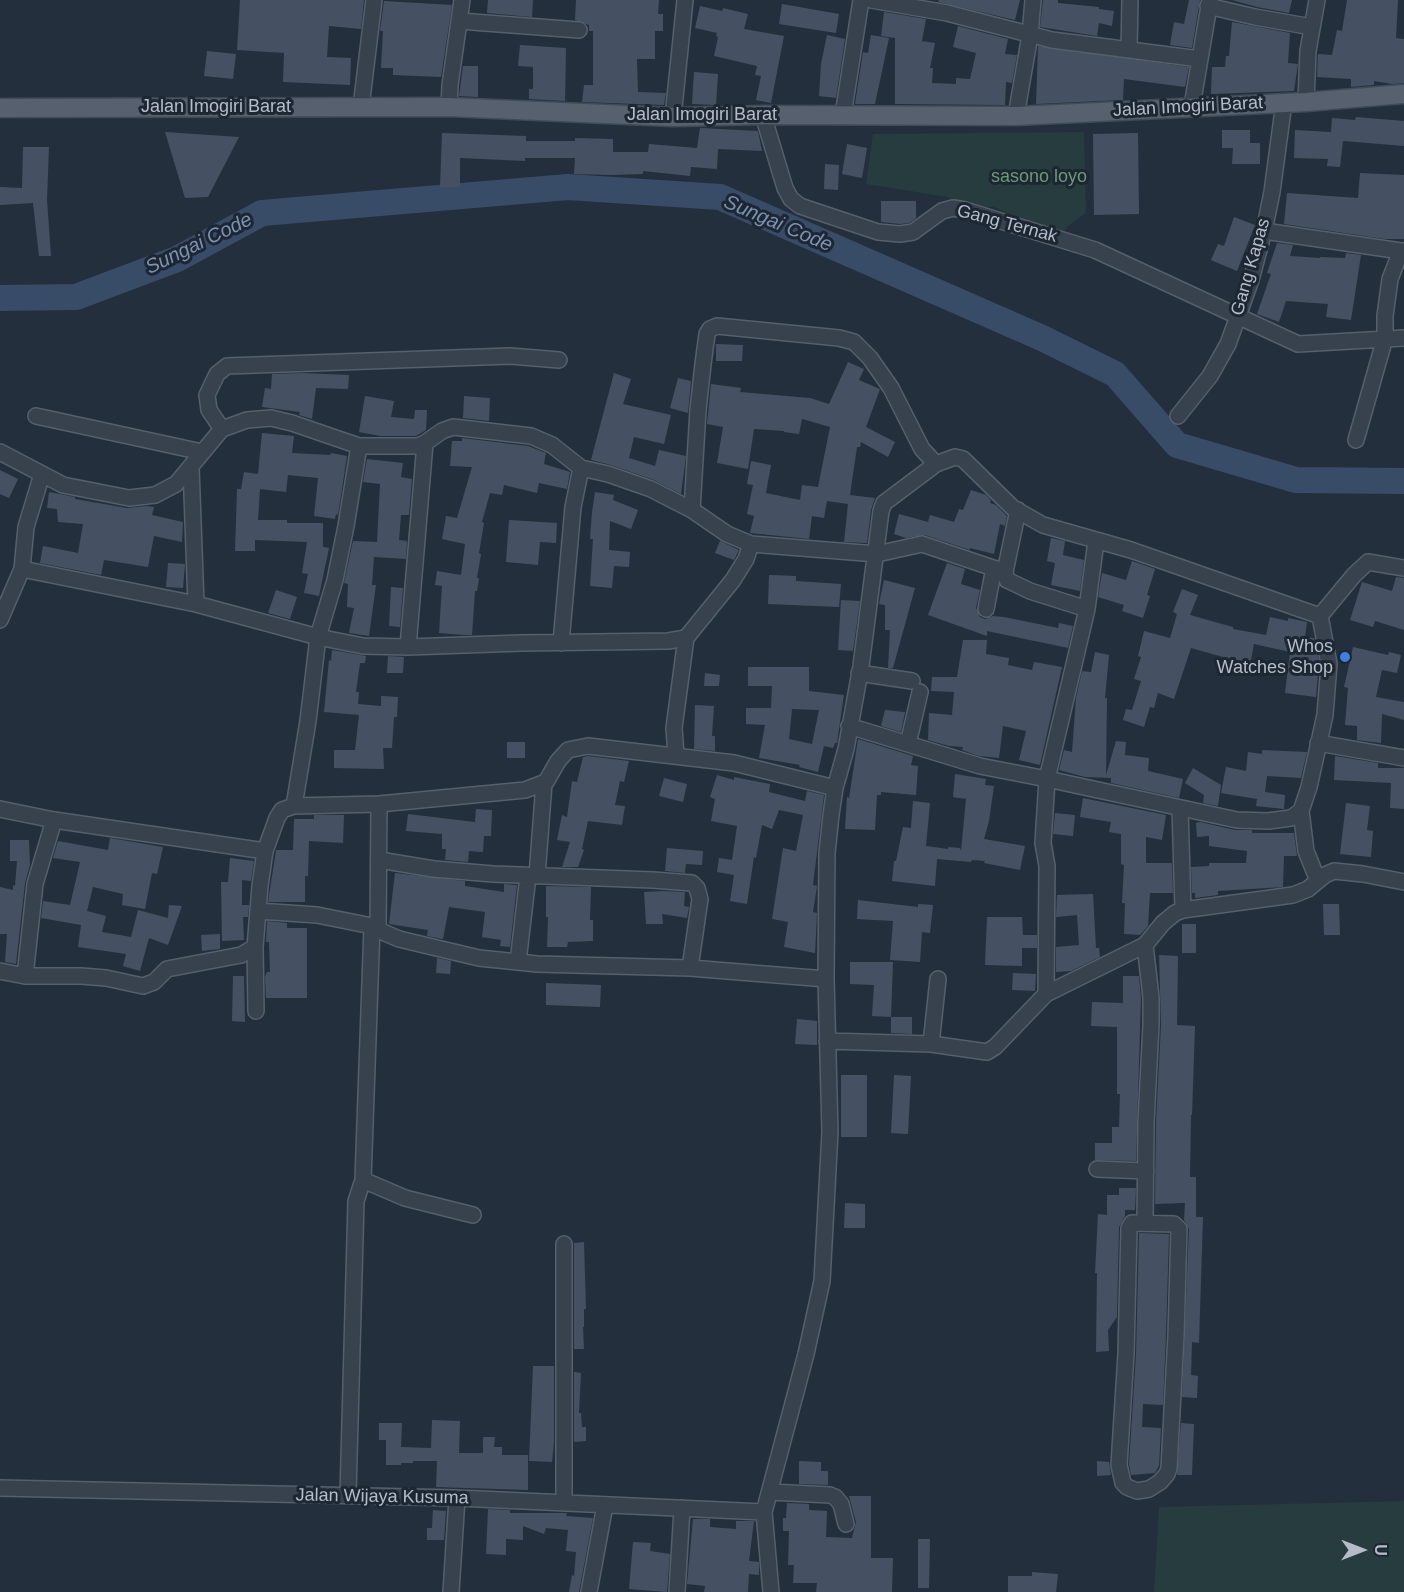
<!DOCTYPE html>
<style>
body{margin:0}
#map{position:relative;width:1404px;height:1592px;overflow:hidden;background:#242f3e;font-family:Arial,sans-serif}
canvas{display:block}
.north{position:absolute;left:1332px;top:1520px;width:60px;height:60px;-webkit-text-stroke:4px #1d2633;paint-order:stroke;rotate:90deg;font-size:16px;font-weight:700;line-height:24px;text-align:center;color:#b4bcc9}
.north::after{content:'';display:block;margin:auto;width:21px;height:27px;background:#b4bcc9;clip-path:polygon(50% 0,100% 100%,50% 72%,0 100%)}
</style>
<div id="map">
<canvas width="1404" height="1592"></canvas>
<div class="north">U</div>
</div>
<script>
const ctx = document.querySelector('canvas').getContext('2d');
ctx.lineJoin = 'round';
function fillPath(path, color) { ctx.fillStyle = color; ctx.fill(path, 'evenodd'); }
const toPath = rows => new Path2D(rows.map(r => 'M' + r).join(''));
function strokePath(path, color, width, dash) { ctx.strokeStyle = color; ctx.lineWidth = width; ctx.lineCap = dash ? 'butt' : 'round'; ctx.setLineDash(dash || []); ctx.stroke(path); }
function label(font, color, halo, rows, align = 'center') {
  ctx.font = font + ' Arial,sans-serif'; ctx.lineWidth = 6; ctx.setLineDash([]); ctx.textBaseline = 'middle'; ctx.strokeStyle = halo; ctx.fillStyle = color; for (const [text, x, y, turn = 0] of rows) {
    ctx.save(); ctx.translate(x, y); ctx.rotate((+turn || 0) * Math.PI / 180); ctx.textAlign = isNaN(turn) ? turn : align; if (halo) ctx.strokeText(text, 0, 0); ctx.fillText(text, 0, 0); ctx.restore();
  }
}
fillPath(toPath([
 [1084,132,1086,213,1068,226,1063,233,1050,232,992,206,977,215,947,197,866,184,873,134],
 [1404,1501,1404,1592,1154,1592,1159,1507]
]), '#263c3f');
strokePath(toPath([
 [0,298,76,297,177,259,262,213,568,187,720,197,1042,338,1115,374,1177,445,1296,480,1404,481]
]), '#394c67', 26);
fillPath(toPath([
 [240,0,364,0,361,29,329,26,327,57,351,58,350,85,283,82,284,53,237,50],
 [488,0,533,0,532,17,487,13],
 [576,0,659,0,658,14,663,14,663,31,655,31,655,59,637,59,638,92,666,93,664,105,582,102,584,85,593,85,593,31,589,31,589,25,575,20],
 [939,0,1020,0,1015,20,938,2],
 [1043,0,1058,0,1058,3,1099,7,1099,9,1114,11,1112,26,1099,23,1097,36,1040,27],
 [1189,0,1200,0,1192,48,1170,45,1174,22,1184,24],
 [1232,0,1292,0,1289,13,1257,7],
 [1347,0,1398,0,1396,38,1404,39,1404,83,1392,84,1374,81,1374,85,1351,87,1351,79,1317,77,1318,54,1332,55,1337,30,1342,31],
 [384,1,452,5,441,77,393,75,393,68,381,68,383,31,380,31],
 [782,4,839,14,836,33,779,24],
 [700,6,722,11,723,8,748,14,744,29,784,36,771,103,756,100,761,76,755,75,757,66,714,56,718,37,716,36,717,33,695,28],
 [884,12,926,19,922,41,935,43,930,68,933,68,932,83,956,84,956,78,970,79,976,53,953,47,958,26,1008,39,1005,54,1017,55,1012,83,1006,82,1005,105,895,104,895,38,881,36],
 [1232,22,1290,33,1288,63,1298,64,1294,91,1211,94,1212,67,1225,67,1226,56,1229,56],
 [827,35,845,39,836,98,819,96,821,64],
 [871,35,889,38,875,104,855,104,863,52,868,53],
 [520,45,566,48,565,101,529,99,529,89,533,89,533,67,518,66],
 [1038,46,1189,67,1185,87,1124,79,1123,100,1036,104],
 [207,51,236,54,233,79,204,76],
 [463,66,478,66,478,97,459,96],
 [694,72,718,74,716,105,692,104],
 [1356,117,1404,121,1404,146,1343,141,1340,167,1327,166,1328,159,1294,158,1295,130,1331,132,1332,118,1355,120],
 [700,128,758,131,762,151,718,149,717,169,691,167,690,176,643,171,643,174,612,175,574,174,575,158,525,158,525,161,460,158,460,187,440,187,442,133,526,136,526,141,575,141,575,138,613,139,613,152,648,152,649,144,697,148],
 [1222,130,1250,130,1250,143,1260,143,1260,164,1232,164,1233,148,1222,148],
 [165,132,239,137,208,197,185,198],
 [1138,133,1139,214,1094,215,1093,134],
 [847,144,867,148,862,178,842,174],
 [23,147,49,147,47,200,51,256,39,256,33,203,0,205,0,187,22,188],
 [825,164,839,165,838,190,824,189],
 [1360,173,1404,175,1404,239,1384,239,1284,224,1287,193,1358,198],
 [881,201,916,201,916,218,909,223,900,224,881,222],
 [1234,217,1255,225,1237,271,1211,260,1218,244,1224,246],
 [1277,243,1293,245,1290,256,1320,258,1320,257,1345,258,1346,253,1361,255,1351,320,1326,317,1328,304,1286,301,1279,322,1257,314,1271,274,1267,273],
 [716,344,743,345,742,361,716,361],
 [848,362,864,369,859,380,880,389,866,427,895,442,888,457,861,442,860,447,857,447,850,495,875,498,871,510,867,543,844,542,848,504,827,501,824,518,812,516,809,539,750,533,754,516,747,514,753,485,747,484,751,461,771,465,766,493,800,500,802,485,818,487,830,427,802,419,799,434,784,432,784,431,754,429,748,469,717,463,723,427,707,424,711,384,741,388,740,392,810,398,829,404],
 [301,373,349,375,348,389,316,388,312,419,299,415,300,412,262,407,265,388,271,389,272,374],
 [614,373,631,379,623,404,671,415,664,444,634,437,629,458,655,466,659,450,686,456,681,494,654,480,611,465,591,460],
 [678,378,691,381,688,413,670,408],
 [365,396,394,401,391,417,414,419,415,410,427,410,426,430,416,436,380,436,359,432],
 [464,396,490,398,489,421,463,418],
 [262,433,294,436,292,453,330,455,331,453,347,456,338,515,336,514,335,519,314,516,318,478,288,475,286,492,260,489,258,520,287,520,287,523,323,523,323,547,329,548,319,596,304,593,308,574,302,573,307,542,255,540,255,551,235,551,237,489,241,489,244,472,258,474],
 [462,438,528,446,546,453,544,464,570,472,567,489,539,483,537,493,504,485,502,495,490,493,482,522,484,523,479,553,481,554,477,578,479,578,477,591,475,591,472,635,463,635,439,633,442,586,435,585,437,571,461,575,465,544,442,539,446,516,457,518,472,467,450,466,452,441,462,441],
 [367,459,403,463,401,477,412,479,409,515,401,515,399,540,407,541,406,559,374,557,372,585,376,585,369,636,349,633,354,608,347,607,348,584,344,583,353,541,377,542,380,484,363,482],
 [0,470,18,479,9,498,0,494],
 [971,490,986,495,991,500,990,503,996,505,1007,516,1005,526,1000,524,994,554,970,548,970,550,925,535,906,538,894,534,899,514,928,522,930,515,954,522,959,509,963,510],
 [49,492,75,497,75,499,127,508,146,506,154,507,152,515,183,522,182,542,154,536,148,567,104,560,101,575,40,563,43,546,78,553,83,524,58,522,57,509,47,508],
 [595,492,614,495,613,500,638,510,631,529,610,521,609,550,630,552,629,567,614,566,612,588,590,586,593,539,590,539,592,512],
 [509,520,557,523,556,543,540,542,538,565,506,562],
 [1051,538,1065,541,1063,555,1084,560,1080,591,1051,585,1055,563,1047,561],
 [720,541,739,550,734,560,715,553],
 [1132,561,1155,569,1147,595,1150,596,1143,618,1122,611,1124,605,1098,597,1102,573,1126,580],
 [168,563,185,564,183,588,166,587],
 [947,563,965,569,961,584,980,590,976,608,980,617,985,619,993,616,1004,617,1058,628,1059,623,1073,626,1068,648,987,631,987,636,928,615],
 [769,575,796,576,796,581,841,584,839,607,768,604],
 [1396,577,1404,578,1404,630,1375,621,1373,627,1350,620,1362,582,1392,591],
 [884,580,915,588,893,668,888,668,890,630,885,630,885,605,879,604],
 [391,587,403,588,400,627,389,626],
 [1182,589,1198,595,1190,615,1233,627,1233,629,1266,635,1270,617,1288,621,1288,618,1307,622,1305,637,1314,638,1319,661,1316,697,1285,693,1290,652,1254,644,1250,665,1230,661,1230,659,1191,648,1174,699,1158,693,1154,708,1150,707,1144,727,1123,720,1126,709,1132,710,1141,681,1134,679,1141,657,1138,656,1144,631,1170,638,1177,614,1173,612],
 [276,590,297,597,290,619,268,613],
 [841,600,860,601,853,651,838,650],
 [963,640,987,640,986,654,1009,658,1008,665,1032,670,1034,662,1062,667,1040,765,1019,760,1026,731,1003,726,999,758,979,756,962,750,963,747,949,746,928,740,929,713,952,715,954,692,931,691,932,677,957,677],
 [1353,647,1388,655,1389,652,1401,655,1397,673,1382,670,1376,697,1404,702,1404,720,1382,714,1381,743,1357,740,1357,726,1345,725,1348,688,1344,687],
 [332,650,366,656,365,663,360,663,356,692,359,692,358,704,381,706,381,696,398,697,397,717,394,717,392,748,383,748,384,769,334,768,334,750,355,750,359,715,324,712,329,660,331,661],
 [1095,652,1109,655,1105,698,1107,698,1106,775,1116,741,1126,742,1125,755,1149,758,1148,771,1183,779,1179,798,1111,783,1111,778,1085,777,1059,770,1064,750,1072,752,1076,698,1082,671,1091,672],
 [388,656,404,657,403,673,387,673],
 [748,667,809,667,809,691,844,695,837,743,835,743,833,748,824,746,818,772,799,767,800,765,759,758,765,725,746,724,746,708,771,708,772,686,748,686],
 [792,709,819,710,812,744,789,739],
 [705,673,720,675,719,686,704,686],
 [695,705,714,706,712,736,715,736,715,751,694,749],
 [885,710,905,712,901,732,881,726],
 [858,739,913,756,911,765,918,766,916,795,881,792,881,795,877,795,875,830,845,829,847,797,849,798],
 [507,742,525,742,525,758,507,758],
 [1262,750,1307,752,1301,778,1267,776,1265,792,1285,795,1284,809,1256,806,1257,799,1221,793,1226,767,1246,771,1248,752,1262,754],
 [588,756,629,761,624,782,620,781,615,805,625,806,622,825,588,821,582,849,584,850,578,867,562,867,570,842,557,840,562,815,567,817,572,781,577,782,583,757],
 [1335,756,1378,763,1378,768,1404,768,1404,809,1390,808,1391,783,1334,780],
 [1193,768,1221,785,1218,806,1203,803,1204,795,1185,783],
 [955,774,986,779,985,785,994,786,989,821,984,839,1025,846,1020,870,984,863,985,861,972,860,971,862,937,859,935,886,892,881,894,861,896,861,903,827,911,828,913,801,930,803,926,846,948,849,948,847,960,848,961,851,966,799,953,797],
 [717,775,734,780,734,777,770,784,769,792,805,801,807,791,824,795,813,885,817,886,813,912,817,913,815,953,784,947,788,922,772,919,783,848,796,851,803,815,779,810,772,829,762,825,756,858,754,857,747,904,730,901,734,875,717,872,719,858,732,860,737,826,711,821,715,799,710,797],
 [664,778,687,784,683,802,659,796],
 [1083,798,1166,815,1162,840,1146,837,1146,863,1172,863,1173,893,1150,893,1148,926,1140,935,1124,934,1125,903,1122,903,1124,865,1121,864,1121,834,1109,832,1111,822,1080,817],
 [1346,803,1370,806,1367,830,1373,831,1371,857,1340,854],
 [476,809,492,810,491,836,484,836,483,852,469,851,468,862,445,860,446,849,442,849,442,834,406,831,408,814,475,822],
 [1055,813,1075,815,1073,836,1053,834],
 [314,815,344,815,343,843,309,841,308,876,305,876,305,902,268,902,276,850,293,850,294,819,314,819],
 [1200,822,1235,830,1252,830,1252,833,1294,833,1297,856,1284,856,1283,887,1218,891,1218,895,1195,898,1195,893,1192,893,1191,867,1209,866,1209,863,1246,863,1247,851,1209,846,1209,836,1197,837,1196,823],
 [110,838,163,847,157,874,152,873,145,909,122,905,123,894,93,887,87,911,106,916,102,932,131,937,138,910,168,918,169,905,182,906,168,945,149,938,140,971,123,966,126,954,78,947,81,925,41,918,43,901,70,905,80,862,53,858,58,841,108,850],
 [10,840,29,840,30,865,25,883,16,964,5,962,7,934,0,934,0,887,13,890,13,885,15,886,17,861,10,861],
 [667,848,703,851,702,865,686,864,685,873,665,871],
 [230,858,254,861,251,881,242,880,242,905,249,905,248,917,243,917,244,940,222,941,221,882,228,882],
 [395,873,465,881,465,886,504,892,504,884,517,885,510,947,500,946,501,940,482,937,485,912,449,907,443,939,427,936,428,930,389,924],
 [546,886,591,887,590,920,593,920,593,941,568,942,567,947,547,947,548,917,546,917],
 [663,891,685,892,684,906,689,907,687,918,662,914,663,924,646,924,644,892],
 [1093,894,1096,948,1099,948,1100,957,1071,971,1056,972,1056,947,1079,945,1077,915,1056,917,1057,895],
 [858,900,918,907,918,904,933,905,930,933,922,932,920,962,890,960,893,921,857,919],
 [1323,904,1339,904,1340,935,1324,935],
 [987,917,1022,917,1023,935,1037,935,1037,948,1022,948,1022,966,985,965],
 [267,921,287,923,287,928,307,928,307,998,266,998,265,977,267,972,270,972,269,942,266,942],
 [1182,924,1196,924,1196,953,1182,953],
 [220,934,220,949,202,951,201,935],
 [1159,955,1178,956,1177,1025,1195,1026,1192,1115,1191,1115,1190,1177,1196,1177,1196,1217,1203,1217,1199,1343,1192,1342,1191,1375,1198,1376,1197,1398,1182,1397,1189,1229,1184,1220,1185,1203,1155,1204,1156,1122,1161,1025],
 [437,958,451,961,450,974,436,973],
 [850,962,893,962,891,1017,872,1016,874,985,850,984],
 [1013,973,1036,974,1035,991,1012,990],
 [233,976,244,976,245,1022,232,1021],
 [1123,976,1139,976,1141,998,1136,1161,1095,1160,1095,1143,1112,1143,1112,1127,1119,1127,1120,1094,1117,1094,1117,1027,1091,1026,1092,1002,1123,1003],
 [546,983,601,985,600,1007,546,1005],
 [891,1017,912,1017,912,1034,891,1033],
 [797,1019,817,1021,817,1045,795,1044],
 [841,1075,867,1075,867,1137,841,1137],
 [894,1075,911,1076,908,1134,891,1133],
 [1119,1188,1136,1188,1135,1210,1125,1210,1125,1216,1119,1227,1117,1317,1108,1330,1109,1351,1096,1352,1097,1273,1095,1273,1098,1214,1107,1215,1107,1195,1119,1195],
 [845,1203,865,1204,865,1228,844,1228],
 [1139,1233,1169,1234,1166,1335,1163,1405,1143,1404,1142,1427,1161,1428,1159,1466,1155,1473,1131,1475,1129,1464,1136,1355],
 [584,1242,586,1309,584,1309,584,1327,583,1327,584,1349,574,1349,574,1243],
 [533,1366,554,1366,554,1442,552,1462,529,1461],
 [574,1372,581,1373,579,1413,581,1413,582,1427,586,1427,586,1441,574,1442],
 [432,1420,460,1421,459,1453,483,1453,483,1437,495,1437,494,1447,502,1447,502,1455,528,1455,528,1490,436,1487,437,1461,413,1461,413,1463,401,1463,401,1465,386,1465,386,1440,379,1440,379,1423,402,1423,401,1447,431,1448],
 [1181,1423,1194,1424,1192,1475,1177,1475],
 [799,1461,821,1462,821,1471,828,1471,828,1485,799,1484],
 [1097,1461,1109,1462,1111,1475,1097,1476],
 [849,1496,871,1496,871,1558,893,1558,892,1592,816,1592,817,1583,793,1583,794,1565,788,1565,789,1531,783,1531,783,1518,786,1518,787,1503,809,1504,809,1510,827,1511,826,1537,852,1538,856,1522],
 [488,1509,510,1510,510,1513,567,1513,566,1516,593,1518,579,1592,569,1592,572,1575,574,1576,576,1552,566,1551,568,1530,546,1528,544,1534,523,1526,523,1540,506,1539,506,1555,486,1554],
 [433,1510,446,1511,444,1540,427,1540,427,1528,432,1528],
 [693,1519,710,1519,710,1527,736,1529,736,1521,754,1521,749,1561,759,1562,759,1575,749,1574,748,1592,704,1592,705,1586,687,1584],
 [918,1539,930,1539,929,1588,918,1588],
 [633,1542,651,1543,650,1551,670,1554,667,1592,629,1589],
 [1032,1572,1058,1574,1056,1592,1008,1592,1008,1576,1032,1576]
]), '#455162');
const minor = toPath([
 [871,0,947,13,1052,40,1200,59],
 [1208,6,1255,17,1312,27],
 [459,21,579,30],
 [1129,50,1130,0],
 [1306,102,1308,51,1317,0],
 [1192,106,1210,0],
 [361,107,374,0],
 [449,107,450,85,462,0],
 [763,115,785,188,791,199,800,206,878,232,900,234,913,232,942,211,953,208,965,210,1095,250,1298,344,1404,338],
 [843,115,861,0],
 [1016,116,1030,35,1033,0],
 [673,117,685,0],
 [1264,231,1401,251],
 [36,416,202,452],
 [1178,416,1210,376,1228,344,1251,280,1264,231,1272,192,1284,102],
 [222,429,209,410,207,395,217,374,227,366,510,356,559,360],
 [1356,440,1385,338,1385,316,1390,279,1401,251,1404,251],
 [359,446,346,526,335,580,318,637,363,646,408,647,521,643,668,641,686,638],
 [0,452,63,485,129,498,155,495,176,484,222,429,247,420,271,418,292,423,359,446,418,446,425,443,442,431,453,427,531,436,552,445,581,468],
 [191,467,196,604],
 [692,510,698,410,703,364,707,334,710,329,717,326,839,338,854,342,870,358,891,388,922,449,936,464],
 [1018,510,1005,572,1007,580,1030,591,1087,609],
 [751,544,877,554,922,544,1005,572],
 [22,569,26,527,42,474],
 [986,609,994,568],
 [1320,616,1354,575,1368,562,1404,568],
 [0,620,22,569,196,604,318,637,308,721,294,806],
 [561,643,573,507,581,468,608,474,651,489,692,510,727,534,751,544,746,559,733,580,686,638,674,728,676,755],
 [408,647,425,443],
 [859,673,912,681],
 [849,726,980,766,1047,779,1087,609,1096,541],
 [1318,743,1404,758],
 [908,744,920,692],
 [379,804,378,930,399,939,479,958,537,964,690,968,826,979],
 [1180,808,1183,910],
 [0,809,54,820,265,851,277,818,282,810,294,806,379,804,525,790,546,782,558,761,568,750,588,746,734,763,835,788],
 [1301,811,1306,851,1318,881],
 [379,860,434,869,493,874,653,880,692,883,697,888,700,899,690,968],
 [537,876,544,783],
 [258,911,317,915,372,926,378,930],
 [1145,945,1151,997,1151,1025,1146,1122,1145,1223],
 [255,947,256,1011],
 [518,962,528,876],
 [0,971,25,976,81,976,106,978,143,986,154,982,167,969,241,955,255,947,260,886,265,851],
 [25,976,35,884,54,820],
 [1046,994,1047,866,1043,843,1047,779,1237,820,1268,821,1291,818,1301,811,1309,787,1325,715,1329,664,1320,616],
 [827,1041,931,1044,987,1052,995,1047,1046,994,1145,945,1163,923,1175,913,1183,910,1293,895,1308,889,1325,875,1334,871,1363,874,1404,882],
 [931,1044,938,979],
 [1097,1169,1146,1171],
 [363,1180,405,1198,473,1215],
 [1132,1223,1174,1224,1179,1229,1176,1335,1169,1468,1167,1474,1160,1482,1149,1489,1137,1491,1127,1487,1123,1483,1119,1465,1126,1354,1129,1228,1132,1223],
 [564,1244,564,1503],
 [0,1488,457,1498,764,1512],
 [770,1492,830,1495,835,1497,841,1504,846,1524],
 [348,1495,356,1201,363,1180,372,926],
 [451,1592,457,1498],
 [589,1592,605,1505],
 [677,1592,682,1508],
 [771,1592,764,1512,806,1354,822,1281,830,1132,826,979,827,853,831,815,835,788,846,749,861,666,881,511,884,503,936,464,955,457,963,459,1013,508,1043,525,1131,550,1320,616]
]);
const major = toPath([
 [0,108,449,107,673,117,763,115,1016,116,1306,102,1404,94]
]);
strokePath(minor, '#565f6c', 18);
strokePath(major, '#414a57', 21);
strokePath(minor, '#38414e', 15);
strokePath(major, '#56606e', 18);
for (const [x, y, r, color] of [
 [1345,657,6,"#3f7fe0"]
]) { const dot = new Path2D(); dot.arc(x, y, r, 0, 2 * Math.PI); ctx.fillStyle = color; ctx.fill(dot); strokePath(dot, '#1d2633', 2); }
label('18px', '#b4bcc9', '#1d2633', [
 ["Jalan Imogiri Barat",216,107],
 ["Jalan Imogiri Barat",1188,107,-3],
 ["Jalan Imogiri Barat",702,115],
 ["Gang Ternak",1007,224,15],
 ["Gang Kapas",1251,267,-74],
 ["Jalan Wijaya Kusuma",382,1497,1]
]);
label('18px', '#6b9a76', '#1d2633', [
 ["sasono loyo",1039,177]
]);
label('18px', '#b4bcc9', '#1d2633', [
 ["Whos",1333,647],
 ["Watches Shop",1333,668]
], 'right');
label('italic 20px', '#7c92b1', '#1d2633', [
 ["Sungai Code",778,224,23],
 ["Sungai Code",199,244,-26]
]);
</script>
